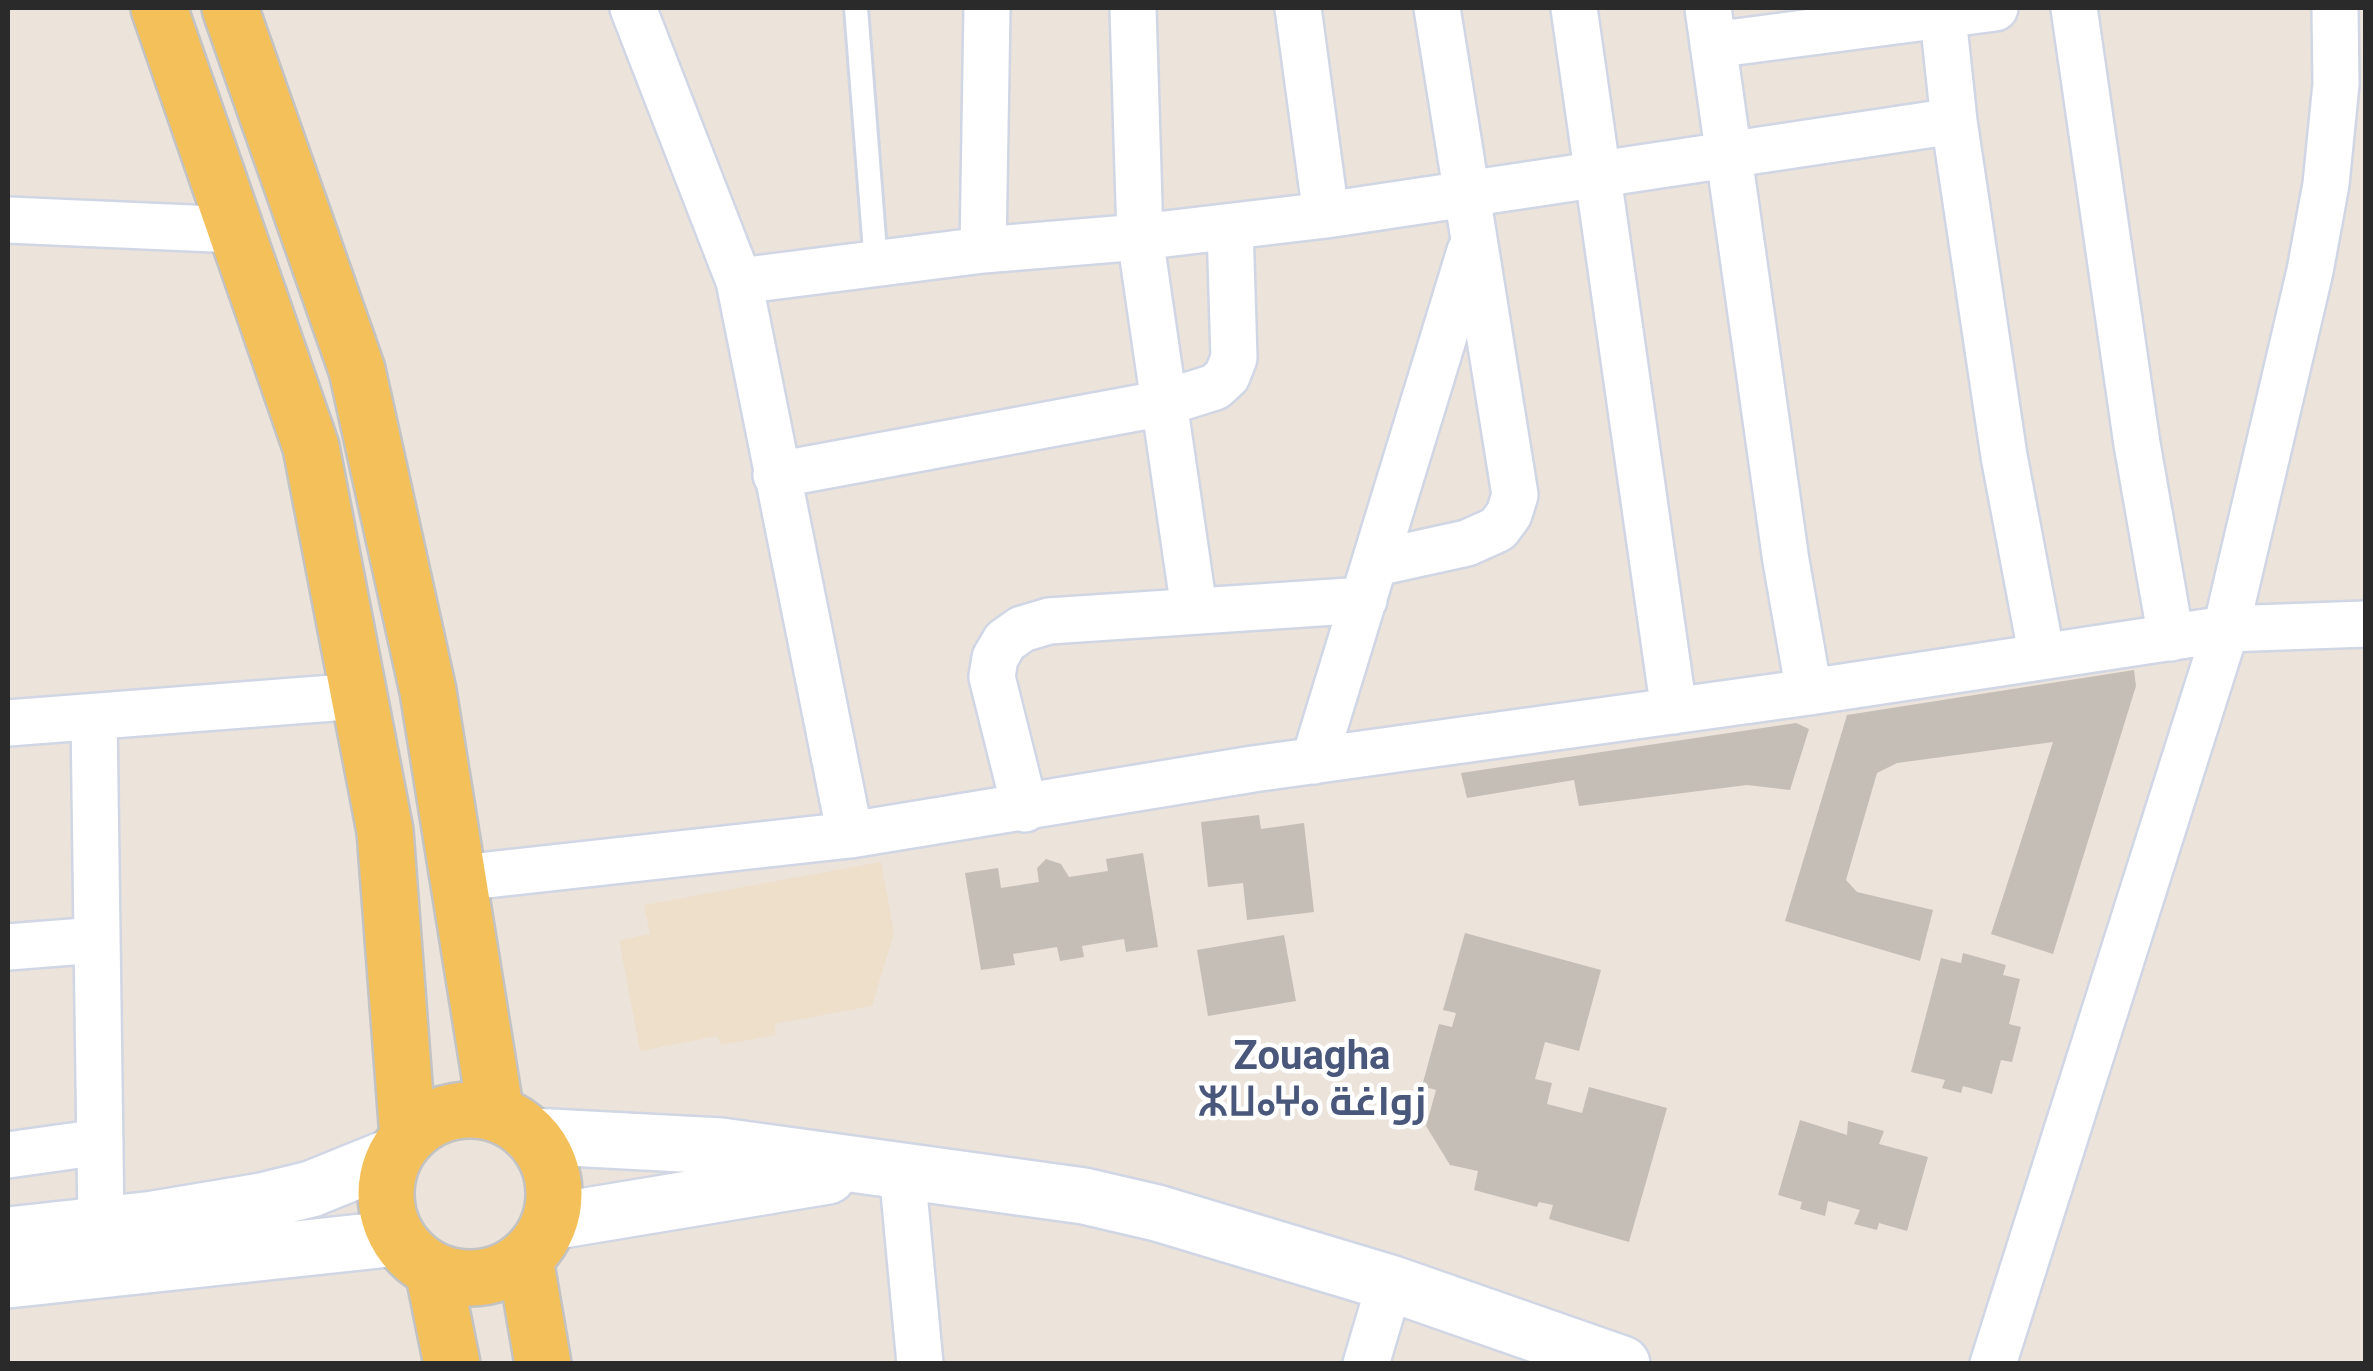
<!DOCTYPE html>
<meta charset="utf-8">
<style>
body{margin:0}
#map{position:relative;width:2373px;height:1371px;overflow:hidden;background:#ece3db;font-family:Roboto,sans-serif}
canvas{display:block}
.frame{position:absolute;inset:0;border:10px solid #2a2a2a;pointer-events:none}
</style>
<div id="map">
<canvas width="2373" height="1371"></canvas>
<div class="frame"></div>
</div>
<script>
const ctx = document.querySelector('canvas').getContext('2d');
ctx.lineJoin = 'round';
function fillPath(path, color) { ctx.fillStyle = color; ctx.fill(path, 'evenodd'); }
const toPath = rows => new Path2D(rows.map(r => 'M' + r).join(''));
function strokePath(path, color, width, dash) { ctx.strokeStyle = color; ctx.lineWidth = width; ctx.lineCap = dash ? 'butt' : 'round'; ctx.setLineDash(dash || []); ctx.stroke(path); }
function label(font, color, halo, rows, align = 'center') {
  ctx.font = font + ' Roboto,Cairo,"Noto Sans Tifinagh",sans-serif'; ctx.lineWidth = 9; ctx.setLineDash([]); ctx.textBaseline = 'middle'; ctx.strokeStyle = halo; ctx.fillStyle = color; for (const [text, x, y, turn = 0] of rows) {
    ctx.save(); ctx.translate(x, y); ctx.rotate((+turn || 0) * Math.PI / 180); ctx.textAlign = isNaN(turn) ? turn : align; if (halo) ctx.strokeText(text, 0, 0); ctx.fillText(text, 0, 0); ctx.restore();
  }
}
fillPath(toPath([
 [881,862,894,933,872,1006,775,1024,776,1035,721,1045,718,1036,640,1051,619,940,650,934,644,905]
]), '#eedfca');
fillPath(toPath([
 [2134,670,2136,686,2053,954,1991,934,2053,742,1897,763,1877,773,1846,880,1857,892,1933,910,1920,961,1785,921,1847,715],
 [1796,723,1809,729,1790,790,1747,785,1579,806,1574,780,1467,798,1461,773],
 [1259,815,1261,829,1304,823,1314,912,1247,920,1243,883,1208,887,1201,822],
 [1143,853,1158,947,1126,952,1124,939,1082,946,1084,957,1060,961,1057,947,1013,954,1015,965,981,970,965,873,998,868,1001,888,1039,882,1037,868,1046,859,1061,864,1069,877,1108,871,1106,859],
 [1465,933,1601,970,1579,1051,1545,1042,1535,1079,1552,1083,1547,1104,1582,1113,1589,1087,1667,1108,1629,1242,1549,1219,1553,1205,1539,1202,1537,1207,1474,1190,1478,1171,1450,1165,1426,1126,1436,1090,1422,1086,1439,1024,1452,1027,1456,1013,1443,1010],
 [1284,935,1296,1001,1208,1016,1197,950],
 [1963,953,2006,965,2003,975,2020,979,2009,1024,2021,1027,2012,1062,2001,1060,1992,1094,1963,1086,1961,1093,1942,1088,1945,1080,1911,1072,1941,958,1961,963],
 [1800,1120,1847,1135,1848,1121,1884,1131,1879,1144,1928,1157,1907,1231,1879,1223,1877,1230,1854,1224,1860,1210,1828,1201,1825,1216,1800,1209,1802,1202,1778,1195]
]), '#c4beb7');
const lane = toPath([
 [856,8,876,264]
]);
const street = toPath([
 [633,8,739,281,850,835],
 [1133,8,1140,237,1194,609],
 [1298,8,1326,215],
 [1574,8,1674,711],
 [1708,8,1786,561,1809,692],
 [1942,8,1954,121,2004,456,2042,657],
 [2074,8,2137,444,2171,638],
 [1713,45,1995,8],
 [8,220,237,230],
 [983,250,987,8],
 [739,281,983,250,1140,237,1326,215,1954,121],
 [776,475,1164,403,1215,387,1227,376,1234,358,1230,227],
 [1376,563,1467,543,1498,529,1509,514,1515,495,1437,8],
 [94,717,101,1225],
 [8,723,359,696],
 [1314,761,1470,251],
 [1025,809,992,677,995,658,1005,641,1022,629,1049,621,1364,600],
 [460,878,850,835,1253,769,1809,692,2226,629,2366,624],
 [8,947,97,940],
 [8,1155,100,1142],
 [902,1170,920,1364],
 [1366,1364,1390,1283],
 [1993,1364,2226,629,2310,271,2326,184,2336,84,2335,8]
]);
const secondary = toPath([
 [531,1136,721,1146,1084,1196,1157,1213,1390,1283,1622,1364],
 [550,1222,828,1176],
 [8,1235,154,1219,262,1201,311,1189,395,1155],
 [8,1280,398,1238]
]);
const primary = toPath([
 [159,8,311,447,385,831,408,1137],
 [230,8,357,370,428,691,496,1114],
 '386 1194a84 84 0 1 1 168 0a84 84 0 1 1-168 0Z',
 [525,1259,543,1364],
 [433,1270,452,1364]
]);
strokePath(lane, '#d0d6e3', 28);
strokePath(street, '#d0d6e3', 50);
strokePath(secondary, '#d0d6e3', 60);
strokePath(primary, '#c3c3c3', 60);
strokePath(lane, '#fff', 22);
strokePath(street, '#fff', 45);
strokePath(secondary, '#fff', 55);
strokePath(primary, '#f3c059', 55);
label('bold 40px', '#49577b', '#fff', [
 ["Zouagha",1312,1059],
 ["ⵣⵡⴰⵖⴰ زواغة",1312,1105]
]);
</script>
